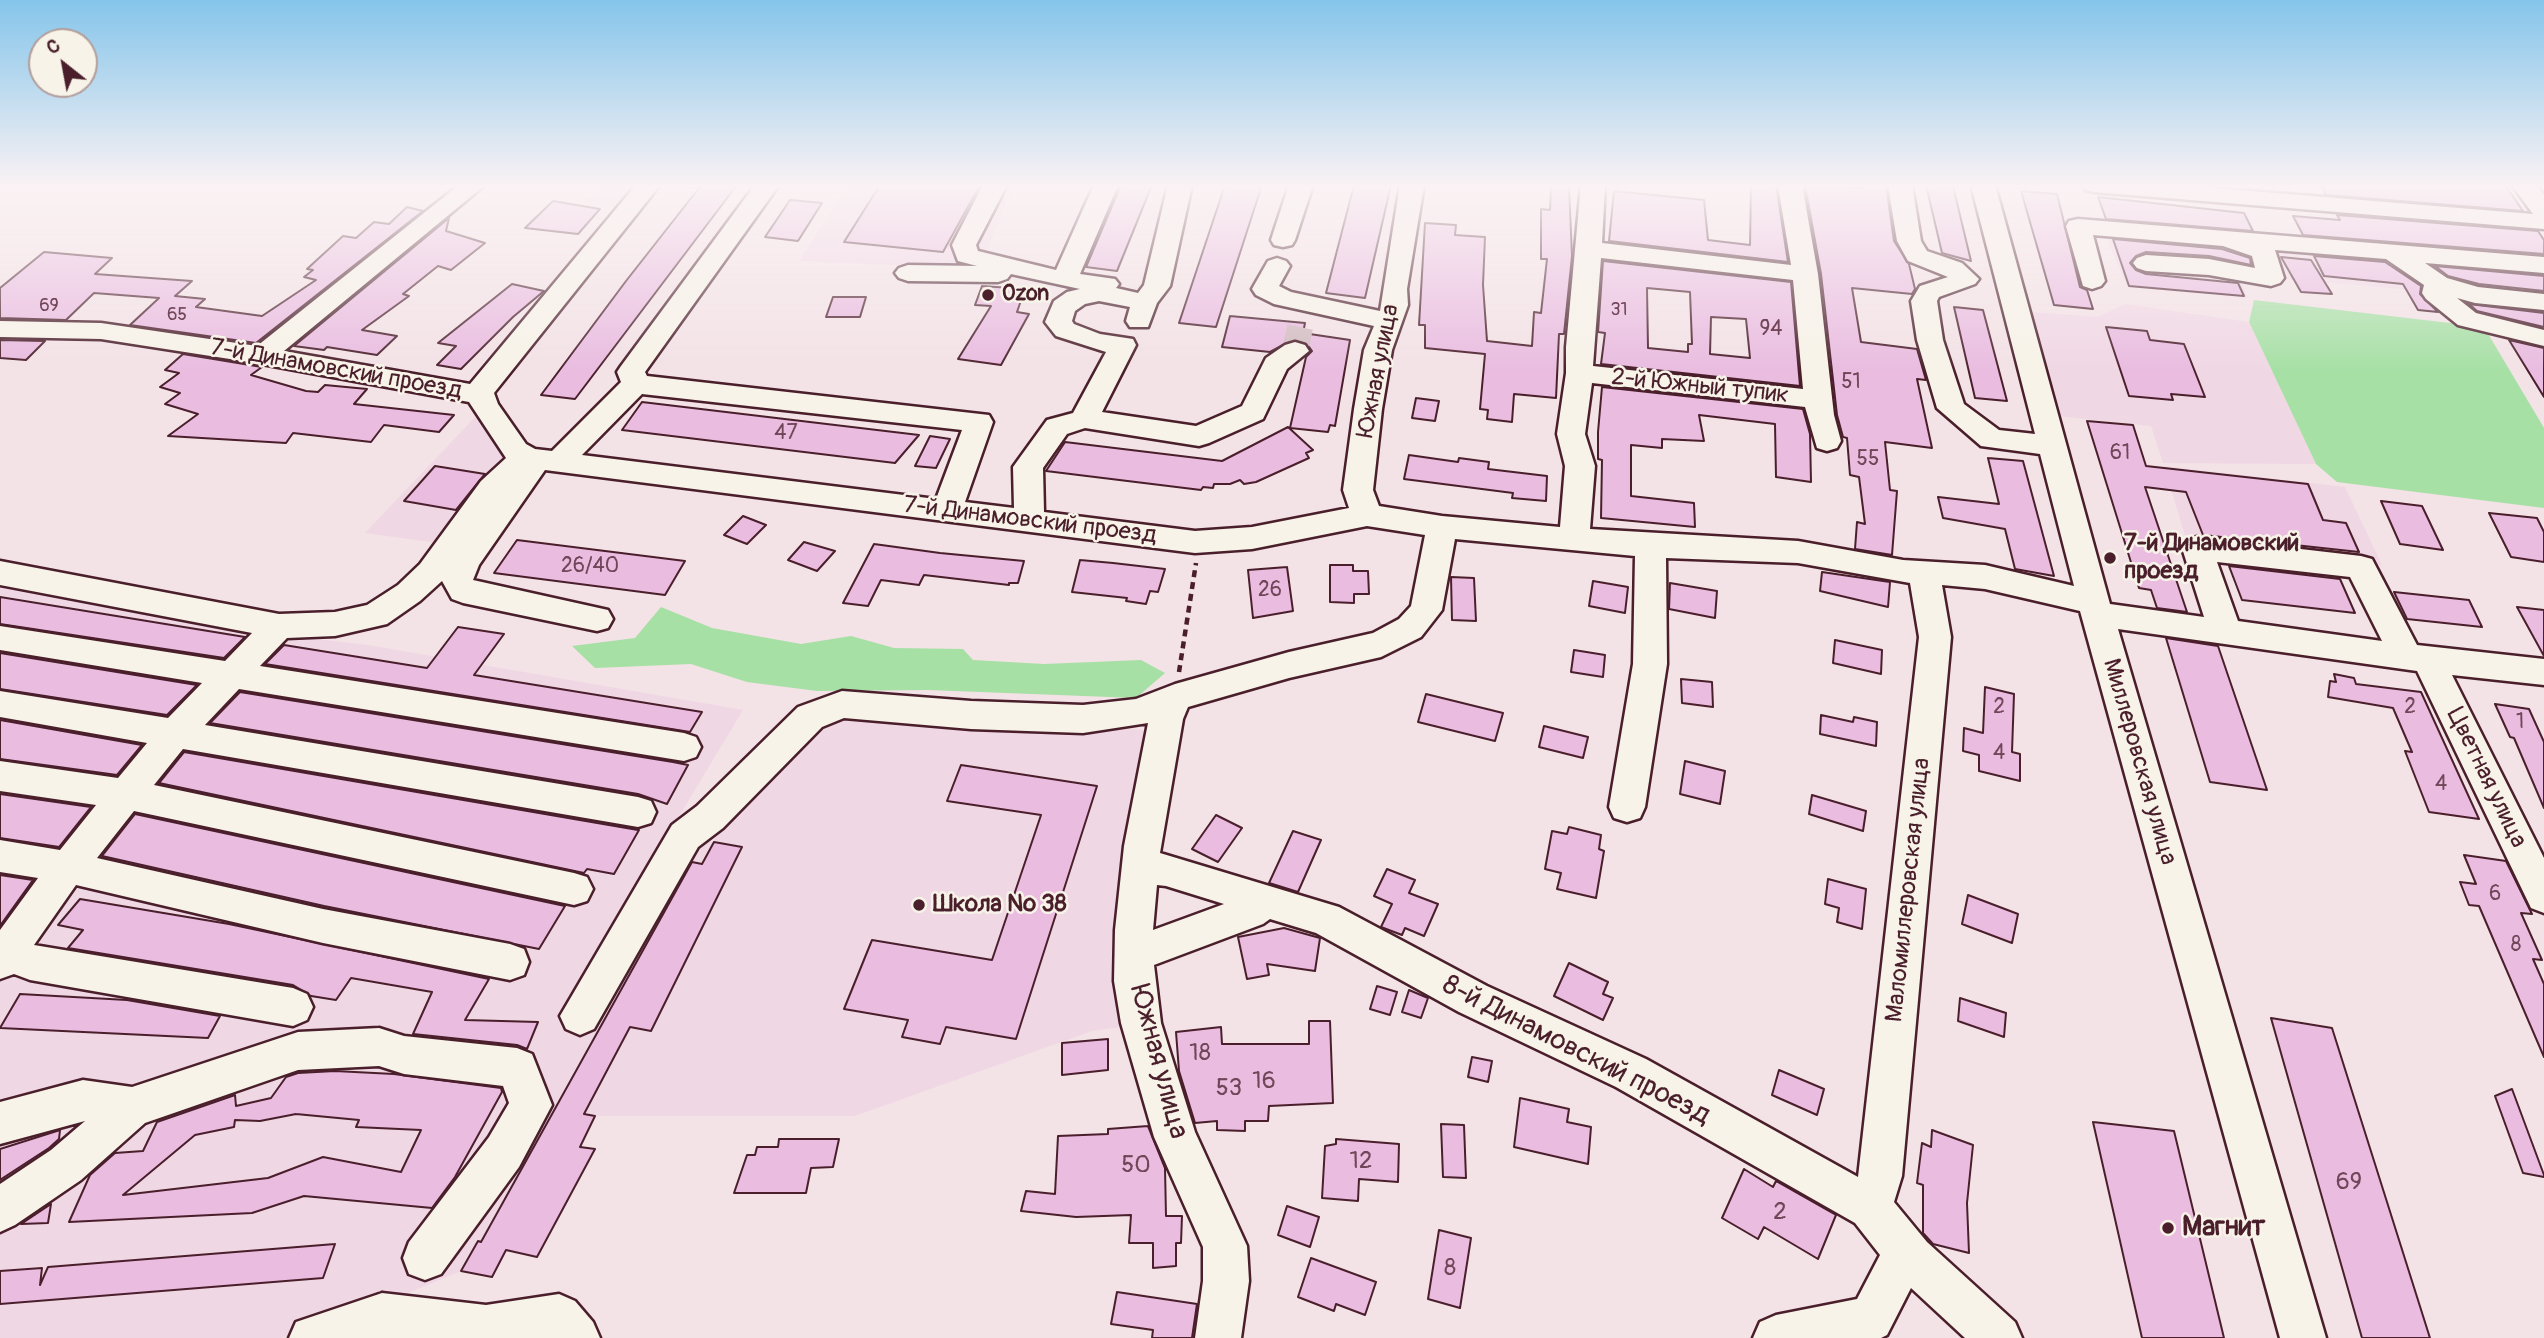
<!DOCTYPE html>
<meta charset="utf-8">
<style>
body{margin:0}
#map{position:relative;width:2544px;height:1338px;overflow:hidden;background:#f3e2e6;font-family:Pangolin,sans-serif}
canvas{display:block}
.north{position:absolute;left:28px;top:28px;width:70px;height:70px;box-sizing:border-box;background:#f7f3e8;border:2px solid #b29e9c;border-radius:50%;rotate:329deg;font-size:19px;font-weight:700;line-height:28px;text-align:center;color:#4a1f2b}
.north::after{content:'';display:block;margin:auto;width:24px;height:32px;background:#4a1f2b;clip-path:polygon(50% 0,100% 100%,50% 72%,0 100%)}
</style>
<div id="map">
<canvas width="2544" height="1338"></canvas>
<div class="north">С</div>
</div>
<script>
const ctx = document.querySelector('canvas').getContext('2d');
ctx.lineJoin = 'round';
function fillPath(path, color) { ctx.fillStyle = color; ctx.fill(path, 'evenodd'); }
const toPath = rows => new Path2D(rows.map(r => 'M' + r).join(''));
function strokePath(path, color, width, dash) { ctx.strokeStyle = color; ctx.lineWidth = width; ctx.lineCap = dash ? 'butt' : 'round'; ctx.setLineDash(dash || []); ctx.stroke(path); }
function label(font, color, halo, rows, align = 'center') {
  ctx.font = font + ' Pangolin,sans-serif'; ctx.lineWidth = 5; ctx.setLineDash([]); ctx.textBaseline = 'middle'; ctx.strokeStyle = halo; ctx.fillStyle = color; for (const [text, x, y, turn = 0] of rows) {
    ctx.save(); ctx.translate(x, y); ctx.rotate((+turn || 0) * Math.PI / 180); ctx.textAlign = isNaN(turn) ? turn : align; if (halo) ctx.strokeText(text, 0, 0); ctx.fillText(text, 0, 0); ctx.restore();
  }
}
fillPath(toPath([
 [602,185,642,185,621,208,584,203],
 [849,185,1014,185,979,269,799,261],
 [2106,237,2544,272,2544,327,2477,321,2459,294,2238,275,2248,298,2127,287],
 [2125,304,2249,322,2316,464,2163,463,2151,426,2057,416,2030,312,2097,317],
 [479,413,500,452,507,457,438,543,365,533],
 [2164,466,2345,487,2382,565,2187,542],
 [0,580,281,635,368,645,743,710,669,833,713,842,727,810,821,719,844,711,1159,731,1129,1026,1092,1031,855,1116,595,1116,580,1147,595,1149,537,1257,506,1250,492,1277,461,1271,379,1305,281,1338,0,1338]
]), '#f0d7e4');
fillPath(toPath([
 [2254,300,2484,327,2544,428,2544,508,2337,482,2316,464,2249,322],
 [661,607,712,628,801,644,851,636,894,648,963,649,973,660,1044,664,1141,660,1165,673,1136,698,928,690,817,691,747,682,691,664,595,668,572,646,635,638]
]), '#a6e0a5');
const building = toPath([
 [705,185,737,185,575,399,541,395,626,281,699,188,705,185],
 [880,185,980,185,943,252,844,242,880,185],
 [1121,185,1152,185,1117,271,1086,267,1121,185],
 [1225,185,1262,185,1216,327,1179,323,1225,185],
 [1354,185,1391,185,1365,298,1326,293,1354,185],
 [1551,185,1569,185,1572,256,1564,334,1559,334,1556,398,1514,394,1512,422,1487,419,1488,410,1480,409,1485,354,1425,348,1425,325,1419,325,1425,223,1456,225,1455,235,1485,237,1483,285,1487,341,1532,346,1534,312,1541,313,1547,259,1541,259,1541,209,1550,210,1551,185],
 [1751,185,1776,185,1788,262,1609,241,1614,191,1704,200,1708,240,1750,245,1751,185],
 [1805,185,1862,188,1862,185,1886,185,1894,241,1909,264,1915,289,1912,294,1852,288,1861,342,1917,349,1926,380,1917,379,1932,448,1885,442,1890,490,1897,491,1892,555,1855,549,1857,522,1865,524,1859,477,1850,475,1847,438,1843,437,1837,415,1821,274,1805,185],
 [1926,185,1953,186,1971,261,1942,253,1926,185],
 [2321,185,2505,185,2523,211,2326,195,2321,185],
 [2021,191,2057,194,2080,287,2087,290,2093,309,2054,305,2021,191],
 [2098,197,2244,213,2253,231,2106,219,2098,197],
 [790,200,822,203,798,241,765,237,790,200],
 [553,201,600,209,578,234,525,228,553,201],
 [407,207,423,211,256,343,130,325,159,298,94,293,66,320,0,318,0,288,44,252,112,258,95,274,192,281,175,296,205,299,196,307,262,316,316,280,304,277,313,270,307,269,343,236,356,238,374,222,389,224,407,207],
 [2337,215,2538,231,2544,240,2544,254,2303,235,2293,216,2340,220,2337,215],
 [449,218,446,231,485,243,451,270,438,266,403,294,409,296,362,330,397,336,377,355,327,347,324,350,294,346,449,218],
 [2113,239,2222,249,2250,258,2251,265,2209,256,2146,252,2136,256,2130,263,2136,270,2146,274,2238,283,2244,296,2129,286,2113,239],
 [2314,256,2385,262,2421,286,2420,294,2438,312,2418,310,2403,284,2324,276,2314,256],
 [2281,257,2311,260,2332,294,2301,292,2281,257],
 [1603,261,1791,282,1800,386,1601,364,1605,333,1598,332,1603,261],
 [1647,288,1690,292,1692,344,1688,344,1688,352,1648,348,1647,288],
 [1711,317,1746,319,1750,358,1710,354,1711,317],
 [2435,266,2544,276,2544,291,2479,284,2448,276,2435,266],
 [512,284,544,291,513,317,461,369,437,365,456,346,438,343,512,284],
 [982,286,1025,289,1017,312,1029,314,1001,365,958,359,991,306,975,305,982,286],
 [833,297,866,297,860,317,826,317,833,297],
 [2469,304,2544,313,2544,327,2477,311,2469,304],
 [1954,307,1983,310,2007,401,1975,398,1954,307],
 [1230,316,1305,323,1303,333,1350,340,1335,426,1330,425,1328,432,1290,428,1306,357,1312,351,1307,344,1294,339,1270,352,1222,347,1230,316],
 [2106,327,2147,331,2150,340,2184,344,2205,397,2171,394,2173,400,2129,396,2106,327],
 [0,340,45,341,26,360,0,358,0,340],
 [2509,340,2544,348,2544,397,2509,340],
 [183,354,262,367,251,375,306,391,318,392,325,385,367,389,354,404,454,415,439,432,384,425,371,442,293,433,286,443,168,436,198,414,165,404,180,393,160,387,179,373,165,370,183,354],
 [1602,387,1803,409,1810,434,1811,482,1776,477,1775,424,1699,415,1704,441,1662,439,1662,448,1631,445,1631,496,1694,503,1695,527,1601,518,1602,460,1598,459,1598,432,1602,387],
 [1416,398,1439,401,1435,421,1412,418,1416,398],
 [642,402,919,435,895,463,622,430,642,402],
 [2087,421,2133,425,2146,466,2308,484,2323,520,2346,523,2359,552,2203,535,2186,492,2145,487,2187,612,2157,608,2151,590,2139,588,2087,421],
 [1288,427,1313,450,1306,453,1309,458,1256,482,1244,484,1240,480,1230,484,1214,484,1213,488,1203,487,1201,490,1046,471,1065,442,1222,461,1288,427],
 [930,436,950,439,936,468,915,466,930,436],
 [1409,455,1458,462,1459,458,1489,462,1488,469,1547,476,1546,501,1512,498,1513,493,1404,479,1409,455],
 [1988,458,2023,461,2054,576,2015,569,2005,529,1943,518,1938,497,1999,504,1988,458],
 [435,466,485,474,456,510,404,501,435,466],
 [2381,501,2422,506,2443,550,2400,544,2381,501],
 [2489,513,2537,518,2544,532,2544,562,2511,557,2489,513],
 [743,516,766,525,747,544,724,535,743,516],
 [517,540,685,561,665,595,494,573,517,540],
 [804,542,835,551,817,571,788,560,804,542],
 [874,544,940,553,1024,561,1018,583,1009,583,1009,585,924,575,919,585,881,580,868,606,843,603,874,544],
 [1080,560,1113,563,1165,569,1158,592,1150,591,1146,604,1126,601,1127,598,1072,592,1080,560],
 [1330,565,1353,565,1353,571,1368,571,1369,594,1354,594,1354,603,1330,602,1330,565],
 [2229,566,2340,579,2355,613,2242,600,2229,566],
 [1287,567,1293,611,1253,618,1248,570,1287,567],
 [1822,572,1890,582,1888,607,1820,591,1822,572],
 [1451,577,1474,578,1476,621,1452,620,1451,577],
 [1593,581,1628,587,1625,613,1589,606,1593,581],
 [1670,583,1717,591,1715,618,1669,609,1670,583],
 [2394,592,2469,600,2482,627,2407,619,2394,592],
 [0,597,245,637,224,658,0,624,0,597],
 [2517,607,2544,610,2544,656,2517,607],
 [458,627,504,634,474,675,702,712,690,732,265,664,284,645,427,668,458,627],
 [2166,638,2218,646,2267,790,2210,782,2166,638],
 [1835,640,1882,650,1881,674,1833,663,1835,640],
 [1574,650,1605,655,1603,677,1571,672,1574,650],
 [0,653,197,685,167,715,0,689,0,653],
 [2334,674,2354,678,2356,684,2421,692,2479,819,2429,812,2405,751,2412,752,2393,708,2328,697,2330,681,2336,682,2334,674],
 [1681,679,1712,682,1713,707,1682,703,1681,679],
 [1985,687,2014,694,2012,752,2020,754,2020,781,1979,771,1979,755,1963,751,1964,728,1983,733,1985,687],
 [240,692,673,762,688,765,667,804,638,794,210,723,240,692],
 [1426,694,1503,713,1495,741,1418,722,1426,694],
 [2495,704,2529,709,2544,742,2544,808,2514,738,2510,737,2495,704],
 [1821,715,1853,722,1854,717,1877,722,1876,746,1820,734,1821,715],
 [0,720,142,745,117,775,0,759,0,720],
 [1544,726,1588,737,1583,758,1539,747,1544,726],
 [184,752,638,830,639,830,614,874,587,869,584,873,159,783,184,752],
 [1685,761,1725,771,1720,804,1680,794,1685,761],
 [961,765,1097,786,1016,1039,946,1027,940,1044,902,1037,908,1020,844,1009,872,940,992,960,1041,815,947,801,961,765],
 [0,794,91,807,59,847,0,838,0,794],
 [1812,795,1866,811,1863,831,1809,814,1812,795],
 [135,814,565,906,539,949,324,906,102,856,135,814],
 [1216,815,1242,828,1218,862,1192,849,1216,815],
 [1569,827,1601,835,1599,849,1604,851,1596,898,1557,889,1561,873,1545,869,1552,831,1567,834,1569,827],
 [1293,831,1321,840,1298,892,1269,883,1293,831],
 [714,842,742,847,651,1031,630,1027,584,1114,595,1116,580,1147,595,1149,537,1257,506,1250,492,1277,461,1271,478,1241,481,1242,692,862,702,864,714,842],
 [2464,855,2506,861,2532,914,2521,913,2542,960,2533,959,2544,984,2544,1057,2479,906,2469,905,2460,882,2476,884,2464,855],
 [1387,869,1415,880,1409,893,1438,904,1424,936,1405,928,1402,935,1381,927,1392,904,1374,896,1387,869],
 [0,875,33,880,0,926,0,875],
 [1828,879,1866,889,1862,929,1837,922,1839,908,1825,904,1828,879],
 [1968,895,2018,914,2012,943,1962,924,1968,895],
 [80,899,229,924,489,979,465,1020,538,1022,527,1049,517,1045,413,1034,432,992,351,978,336,1000,311,996,293,985,68,948,83,930,58,925,80,899],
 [1284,928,1320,938,1315,971,1267,964,1269,975,1247,979,1238,937,1284,928],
 [1569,963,1608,982,1603,994,1613,998,1603,1020,1554,996,1569,963],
 [1377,986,1397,992,1390,1015,1370,1009,1377,986],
 [1409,990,1428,998,1421,1018,1402,1012,1409,990],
 [20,994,127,1000,220,1016,208,1038,0,1028,20,994],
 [1960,998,2006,1013,2004,1037,1958,1021,1960,998],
 [2271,1018,2332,1028,2430,1338,2362,1338,2271,1018],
 [1309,1021,1330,1021,1333,1103,1269,1106,1268,1121,1245,1121,1245,1131,1217,1130,1217,1121,1195,1123,1179,1071,1176,1032,1221,1027,1222,1044,1309,1044,1309,1021],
 [1108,1039,1108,1070,1062,1075,1062,1043,1108,1039],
 [1472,1057,1492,1061,1488,1082,1468,1077,1472,1057],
 [1779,1070,1824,1089,1817,1115,1772,1095,1779,1070],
 [335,1071,394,1074,501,1088,502,1092,455,1177,432,1208,304,1196,252,1213,69,1222,90,1175,115,1153,143,1151,157,1122,235,1095,236,1106,271,1098,286,1077,298,1073,335,1071],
 [296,1114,359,1120,356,1127,421,1130,401,1172,323,1157,268,1178,123,1195,195,1135,234,1127,235,1120,260,1121,296,1114],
 [2512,1089,2544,1175,2544,1177,2523,1173,2495,1096,2512,1089],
 [1520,1098,1569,1109,1567,1122,1591,1127,1588,1164,1514,1147,1520,1098],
 [2093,1122,2174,1131,2224,1338,2142,1338,2093,1122],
 [1441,1124,1464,1125,1466,1178,1443,1177,1441,1124],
 [1148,1126,1165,1168,1166,1216,1182,1216,1181,1243,1176,1243,1176,1266,1153,1268,1153,1243,1129,1243,1131,1215,1076,1217,1021,1211,1026,1191,1055,1194,1058,1136,1108,1134,1108,1129,1148,1126],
 [60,1130,59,1139,49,1148,0,1180,0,1149,60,1130],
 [1932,1130,1973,1145,1967,1203,1969,1253,1933,1244,1923,1233,1923,1185,1917,1183,1922,1143,1931,1147,1932,1130],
 [779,1139,839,1139,833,1167,811,1168,806,1193,734,1193,747,1155,755,1155,757,1147,778,1147,779,1139],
 [1336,1139,1399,1144,1398,1182,1359,1179,1358,1201,1322,1198,1325,1146,1336,1144,1336,1139],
 [1744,1169,1773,1187,1776,1181,1836,1215,1818,1259,1764,1227,1758,1239,1722,1218,1744,1169],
 [51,1204,48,1223,21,1224,51,1204],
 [1287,1206,1319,1217,1310,1247,1278,1235,1287,1206],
 [1439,1230,1471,1238,1460,1308,1428,1299,1439,1230],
 [335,1244,323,1278,0,1304,0,1271,42,1268,40,1285,48,1267,335,1244],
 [1311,1258,1376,1282,1365,1315,1336,1304,1334,1311,1298,1297,1311,1258],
 [1117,1292,1197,1304,1192,1338,1152,1338,1153,1330,1111,1324,1117,1292]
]);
fillPath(building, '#e9bce0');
strokePath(building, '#4a1f2b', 2);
strokePath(toPath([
 [1295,351,1300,327]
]), '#d1bbc1', 26, [26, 13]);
const minor = toPath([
 [459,185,485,185,284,351,470,384,636,185,660,185,494,393,498,404,526,444,535,449,552,451,621,382,617,372,621,366,755,185,779,185,645,372,647,376,989,415,993,422,965,502,1014,508,1013,467,1047,420,1073,413,1106,352,1056,336,1045,322,1054,301,1067,292,1080,289,1011,274,1007,279,998,282,908,281,899,278,895,273,899,268,908,265,977,266,958,261,952,245,983,185,1007,185,976,245,978,251,1056,270,1094,185,1118,185,1080,274,1115,279,1119,284,1116,288,1138,293,1144,285,1168,185,1192,185,1170,286,1157,303,1148,327,1130,327,1126,321,1130,307,1099,301,1085,304,1075,311,1072,321,1074,324,1100,334,1133,339,1136,345,1102,412,1196,426,1242,406,1266,358,1285,345,1295,342,1305,345,1309,351,1287,369,1263,419,1209,443,1199,446,1085,428,1067,434,1043,468,1044,512,1195,531,1252,527,1349,508,1343,490,1354,409,1364,350,1374,326,1274,304,1256,295,1252,289,1268,261,1277,258,1286,261,1290,266,1279,286,1291,292,1380,311,1400,185,1424,185,1407,289,1408,305,1392,350,1382,409,1373,490,1379,506,1442,516,1560,527,1565,466,1557,434,1566,373,1566,347,1581,185,1605,185,1602,243,1791,265,1778,185,1802,185,1818,274,1834,415,1841,441,1837,448,1827,451,1817,448,1805,407,1592,383,1585,434,1595,466,1590,529,1798,541,1903,560,1985,565,2074,586,2040,454,1981,446,1937,408,1917,340,1911,301,1920,286,1948,277,1908,261,1897,241,1888,185,1912,185,1921,241,1927,251,1962,263,1979,279,1975,284,1939,297,1937,301,1943,340,1964,404,1999,430,2035,434,1971,185,1995,185,2110,604,2204,617,2182,548,2186,540,2197,537,2361,556,2372,559,2417,645,2544,659,2544,685,2452,675,2544,858,2544,913,2531,908,2417,671,2118,629,2326,1338,2280,1338,2080,611,1985,589,1942,585,1951,637,1902,1176,1894,1202,1927,1242,2015,1322,2022,1338,1965,1338,1911,1288,1887,1335,1881,1338,1753,1338,1760,1322,1776,1315,1857,1299,1880,1255,1855,1223,1616,1087,1459,1012,1316,933,1270,919,1263,924,1154,965,1161,1023,1195,1132,1247,1246,1249,1281,1241,1338,1195,1338,1203,1281,1203,1247,1154,1137,1121,1023,1114,981,1115,930,1124,846,1148,723,1083,733,971,729,844,718,822,727,723,828,698,847,594,1029,580,1035,566,1029,560,1016,672,825,697,806,798,707,842,691,971,701,1083,705,1136,699,1175,684,1289,652,1373,633,1399,619,1411,606,1425,535,1367,526,1252,549,1195,553,545,470,479,565,473,580,608,610,613,619,608,628,597,631,463,603,452,599,442,581,420,601,387,624,335,636,287,638,260,666,684,733,696,737,701,747,696,757,684,761,239,689,205,725,638,797,651,801,656,812,651,823,638,827,183,749,154,785,574,873,587,877,593,889,587,901,574,905,134,811,97,858,323,909,510,944,524,949,529,962,524,975,510,980,323,943,76,885,34,945,293,988,307,994,313,1007,307,1020,293,1026,30,980,14,974,0,979,0,930,38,878,0,872,0,840,60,850,96,805,0,791,0,761,118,778,147,743,0,717,0,691,168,718,202,683,0,650,0,626,225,661,252,633,0,585,0,561,279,614,335,612,367,605,398,585,420,564,481,481,506,458,469,402,262,364,101,339,0,337,0,321,101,323,257,346,459,185],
 [1601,258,1793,280,1803,389,1593,366,1601,258],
 [642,394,962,430,936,499,582,455,642,394],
 [1455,539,1635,556,1633,664,1609,807,1614,818,1627,822,1640,818,1645,807,1667,664,1666,558,1798,563,1910,583,1919,637,1858,1177,1646,1059,1487,986,1339,907,1160,853,1183,719,1188,707,1289,678,1381,657,1421,637,1442,610,1455,539],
 [2217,562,2350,577,2382,641,2238,621,2217,562],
 [1157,885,1166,886,1224,904,1153,930,1157,885],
 [1289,185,1313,185,1295,240,1292,245,1283,247,1274,245,1271,240,1289,185],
 [2082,185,2177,185,2533,214,2512,185,2536,185,2544,195,2544,229,2094,192,2086,190,2082,185],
 [2078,219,2544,257,2544,273,2425,263,2447,278,2478,287,2544,294,2544,310,2475,303,2457,298,2476,313,2544,330,2544,346,2458,325,2426,299,2422,293,2424,285,2386,259,2275,250,2284,278,2280,283,2271,286,2209,275,2146,271,2137,268,2133,263,2137,258,2146,255,2209,259,2255,268,2252,256,2223,246,2093,235,2105,281,2101,286,2092,289,2083,286,2066,226,2069,221,2078,219],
 [379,1028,404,1036,517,1048,532,1054,552,1105,519,1167,441,1274,425,1280,409,1274,403,1258,409,1242,489,1137,509,1103,503,1086,404,1074,379,1066,298,1070,145,1123,81,1180,15,1225,0,1232,0,1184,51,1150,85,1121,0,1144,0,1102,83,1080,132,1087,298,1032,379,1028],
 [382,1293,486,1305,559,1294,575,1301,593,1322,600,1338,289,1338,296,1322,382,1293]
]);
strokePath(minor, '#4a1f2b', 5);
strokePath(toPath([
 [1179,672,1196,563]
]), '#4a1f2b', 4.5, [7, 5]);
fillPath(minor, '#f7f3e8');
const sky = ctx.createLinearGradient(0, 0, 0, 372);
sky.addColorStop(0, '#85c5ea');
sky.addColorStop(0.5, '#faf2f4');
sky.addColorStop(1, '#faf2f400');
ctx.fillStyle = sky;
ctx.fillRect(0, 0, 2544, 372);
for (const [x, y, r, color] of [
 [988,295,7,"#4a1f2b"],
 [2110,558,7,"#4a1f2b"],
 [919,905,7,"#4a1f2b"],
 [2168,1228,7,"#4a1f2b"]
]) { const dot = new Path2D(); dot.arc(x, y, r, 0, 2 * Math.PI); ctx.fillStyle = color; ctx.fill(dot); strokePath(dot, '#f7f3e8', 2.5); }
label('18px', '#724658', null, [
 ["69",49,306],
 ["31",1619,310],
 ["65",177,315]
]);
label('bold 21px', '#4a1f2b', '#f7f3e8', [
 ["Ozon",1002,295]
], 'left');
label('21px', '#724658', null, [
 ["94",1771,330],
 ["51",1851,383],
 ["47",786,434],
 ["61",2120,454],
 ["55",1868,460],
 ["26/40",590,567],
 ["26",1270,591],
 ["2",1999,708],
 ["2",2410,708],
 ["1",2520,723],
 ["4",1999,754],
 ["4",2441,785],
 ["6",2495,895],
 ["8",2516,946]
]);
label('24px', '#4a1f2b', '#f7f3e8', [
 ["7-й Динамовский проезд",336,370,10],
 ["Южная улица",1379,371,-79],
 ["2-й Южный тупик",1700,387,6],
 ["7-й Динамовский проезд",1030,521,7],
 ["Миллеровская улица",2139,762,74],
 ["Цветная улица",2486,778,64],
 ["Маломиллеровская улица",1909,890,-84]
]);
label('bold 24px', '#4a1f2b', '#f7f3e8', [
 ["7-й Динамовский",2124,544],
 ["проезд",2124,572],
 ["Школа № 38",933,905]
], 'left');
label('24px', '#724658', null, [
 ["18",1200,1054],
 ["16",1264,1082],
 ["53",1229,1089],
 ["12",1361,1162],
 ["50",1136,1166],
 ["69",2349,1183],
 ["2",1780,1213],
 ["8",1450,1269]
]);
label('28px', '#4a1f2b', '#f7f3e8', [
 ["8-й Динамовский проезд",1576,1051,27],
 ["Южная улица",1158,1062,75]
]);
label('bold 28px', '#4a1f2b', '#f7f3e8', [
 ["Магнит",2182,1228]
], 'left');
</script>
